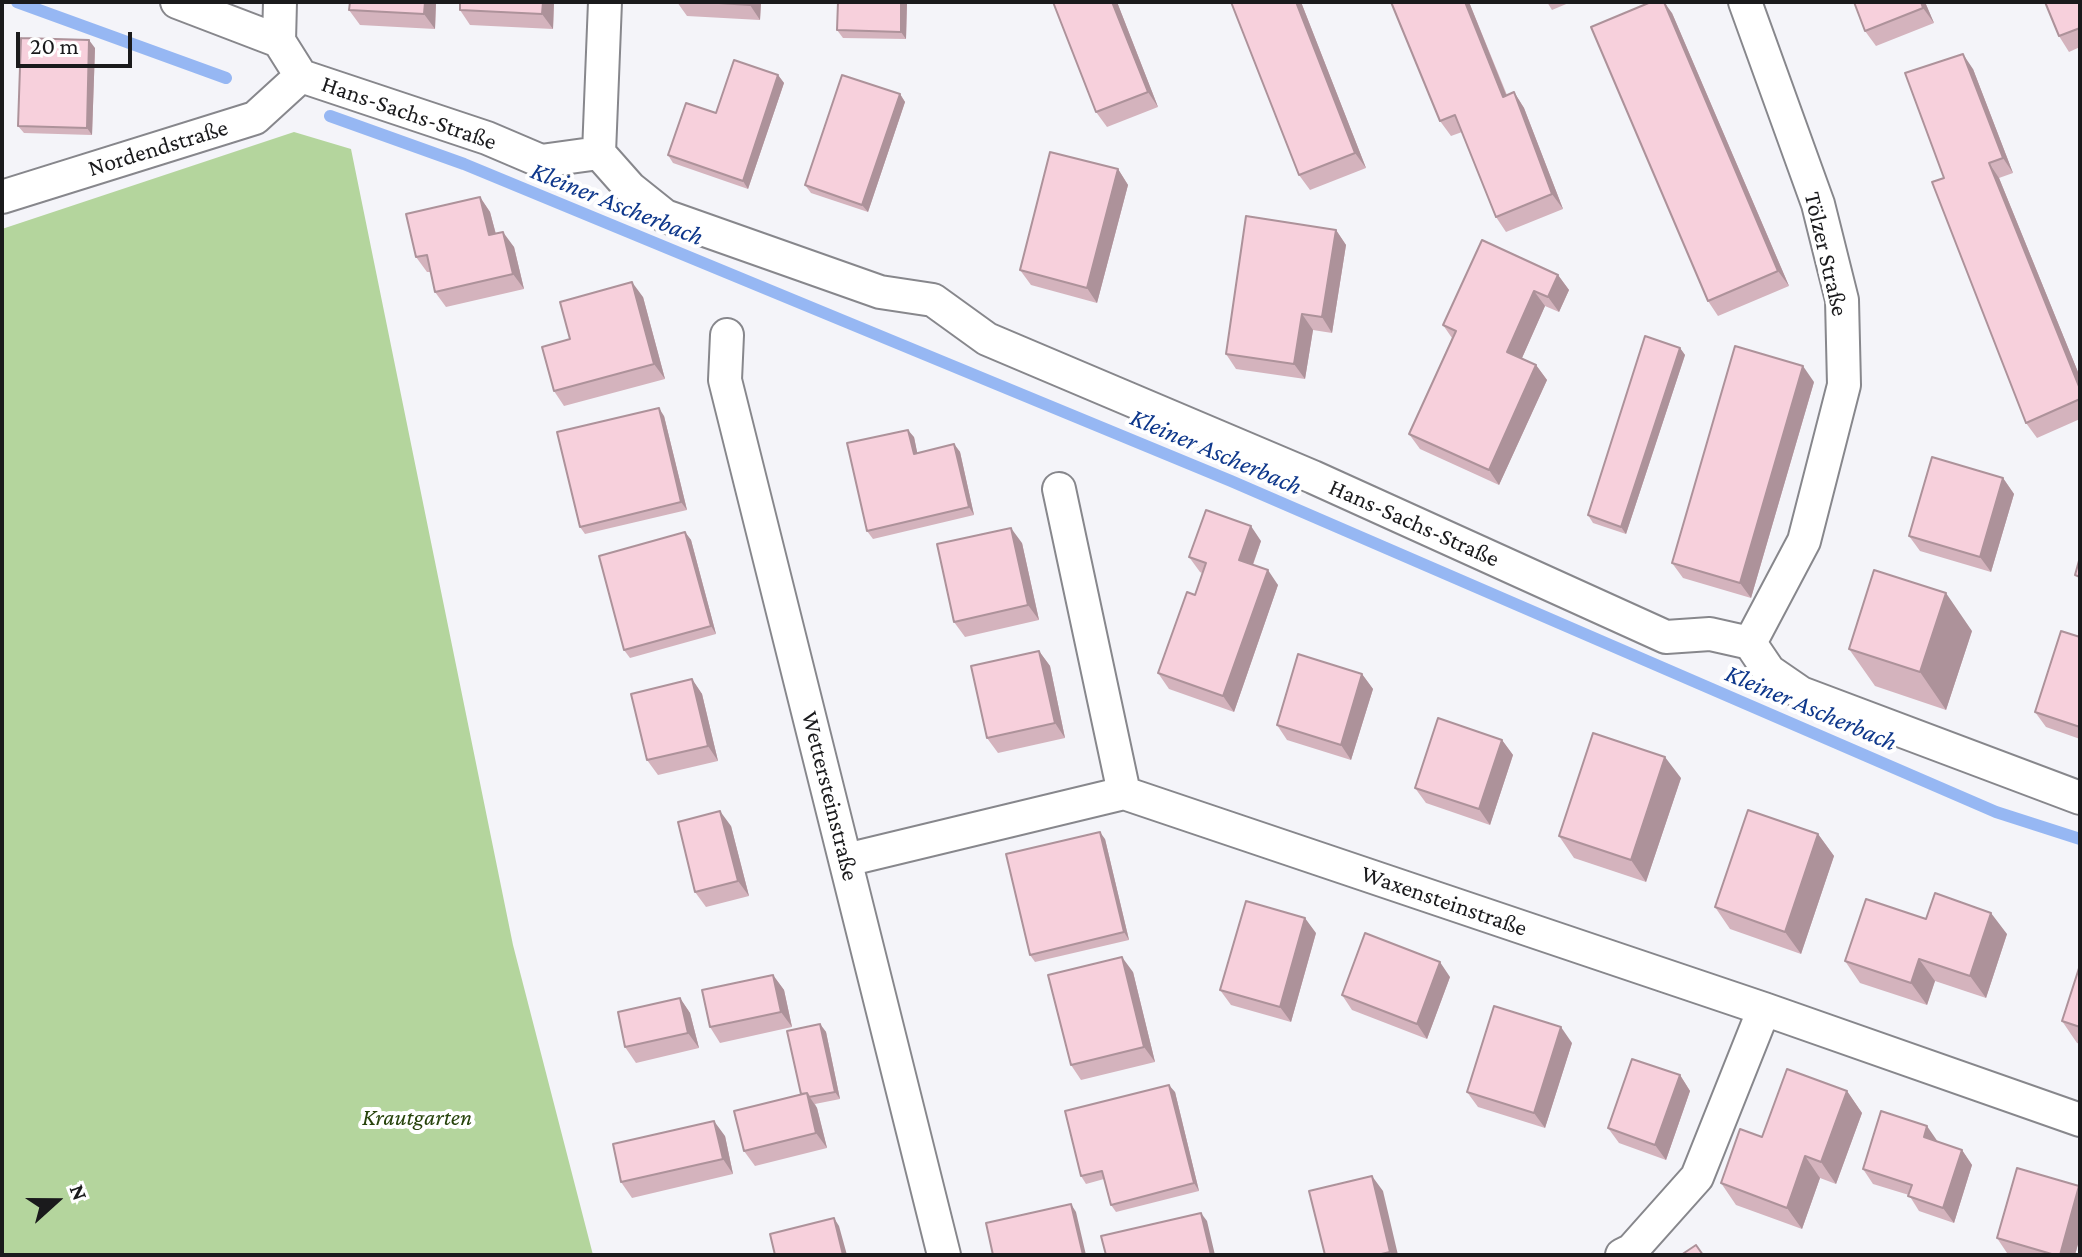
<!DOCTYPE html>
<meta charset="utf-8">
<style>
body{margin:0}
#map{position:relative;width:2082px;height:1257px;overflow:hidden;background:#f4f4f9;font-family:"Crimson Pro",serif}
canvas{display:block}
.frame{position:absolute;inset:0;border:4px solid #1a1a1c;pointer-events:none}
.north{position:absolute;left:16px;top:1161px;width:80px;height:80px;-webkit-text-stroke:6px #fff;paint-order:stroke;rotate:69deg;font-size:22px;font-weight:700;line-height:32px;text-align:center;color:#1a1a1c}
.north::after{content:'';display:block;margin:auto;width:28px;height:36px;background:#1a1a1c;clip-path:polygon(50% 0,100% 100%,50% 72%,0 100%)}
.scale{position:absolute;left:16px;top:32px;width:116px;height:36px;box-sizing:border-box;border:4px solid #1a1a1c;border-top:0;padding-left:10px;font-size:24px;line-height:28px;white-space:nowrap;color:#1a1a1c;-webkit-text-stroke:6px #fff;paint-order:stroke}
</style>
<div id="map">
<canvas width="2082" height="1257"></canvas>
<div class="frame"></div>
<div class="north">N</div>
<div class="scale">20 m</div>
</div>
<script>
const ctx = document.querySelector('canvas').getContext('2d');
ctx.lineJoin = 'round';
function fillPath(path, color) { ctx.fillStyle = color; ctx.fill(path, 'evenodd'); }
const toPath = rows => new Path2D(rows.map(r => 'M' + r).join(''));
function strokePath(path, color, width, dash) { ctx.strokeStyle = color; ctx.lineWidth = width; ctx.lineCap = dash ? 'butt' : 'round'; ctx.setLineDash(dash || []); ctx.stroke(path); }
function label(font, color, halo, rows, align = 'center') {
  ctx.font = font + ' "Crimson Pro",serif'; ctx.lineWidth = 8; ctx.setLineDash([]); ctx.textBaseline = 'middle'; ctx.strokeStyle = halo; ctx.fillStyle = color; for (const [text, x, y, turn = 0] of rows) {
    ctx.save(); ctx.translate(x, y); ctx.rotate((+turn || 0) * Math.PI / 180); ctx.textAlign = isNaN(turn) ? turn : align; if (halo) ctx.strokeText(text, 0, 0); ctx.fillText(text, 0, 0); ctx.restore();
  }
}
fillPath(toPath([
 [294,132,351,149,513,945,593,1255,2,1255,2,229]
]), '#b4d59d');
strokePath(toPath([
 [17,2,226,78],
 [330,116,464,164,1231,481,1996,812,2080,839]
]), '#96b7f3', 12);
const minor = toPath([
 [177,2,279,41,301,76,487,138,541,161,599,153,630,188,665,216,880,292,933,300,987,339,1313,477,1666,637,1710,634,1750,643,1769,671,1801,693,2080,798],
 [1745,2,1818,204,1842,300,1844,385,1804,541,1750,643],
 [279,41,280,2],
 [599,153,605,2],
 [2,197,255,118,301,76],
 [727,335,725,380,944,1255],
 [1059,489,1124,793],
 [846,860,1124,793,1764,1009,2080,1120],
 [1622,1255,1632,1250,1697,1177,1764,1009]
]);
strokePath(minor, '#87878c', 36);
strokePath(minor, '#fff', 32);
fillPath(toPath([
 [350,2,436,2,435,29,360,25,349,10],
 [554,2,553,29,470,25,460,10],
 [677,2,761,2,760,20,687,16],
 [838,2,907,2,906,39,843,38,837,30],
 [1117,2,1158,107,1107,127,1096,112],
 [1301,2,1366,168,1310,190,1299,175],
 [1391,2,1469,2,1507,95,1514,92,1524,108,1563,209,1506,232,1496,217,1462,132,1451,136,1440,121],
 [1547,2,1571,2,1552,10],
 [1925,2,1934,23,1876,46,1865,31],
 [2080,2,2080,47,2069,52,2059,36],
 [1672,13,1789,286,1718,316,1708,301],
 [95,48,92,135,24,133,18,126],
 [1973,69,2013,173,1999,178,2080,377,2080,419,2037,438,2026,423,1944,178],
 [778,75,784,83,748,189,673,163,668,155,716,113],
 [900,94,905,102,868,212,811,193,805,185],
 [1118,169,1128,185,1097,303,1031,285,1020,270],
 [480,197,490,212,496,234,514,247,524,289,446,307,435,292,431,272,427,272,416,257],
 [1336,230,1346,245,1332,333,1313,330,1305,379,1236,369,1226,354],
 [1558,275,1569,290,1559,312,1545,306,1522,358,1536,365,1547,380,1499,485,1420,449,1409,434,1452,338,1443,325],
 [643,297,665,379,564,406,554,391,570,339],
 [1680,348,1685,355,1626,534,1593,523,1588,515],
 [1814,382,1751,598,1683,578,1672,563],
 [664,416,687,510,585,534,580,527],
 [914,437,917,453,954,444,960,452,974,515,873,539,867,531],
 [2003,478,2014,494,1991,572,1920,551,1909,536],
 [685,532,691,540,716,634,630,658,624,650],
 [1261,541,1253,565,1278,585,1234,712,1169,689,1158,673,1195,595,1202,573,1200,572,1189,557],
 [1022,543,1039,620,965,637,954,622],
 [1972,631,1946,710,1875,686,1849,649],
 [2080,637,2080,739,2046,727,2035,712],
 [1039,651,1050,666,1065,738,998,753,987,738],
 [1362,674,1373,689,1351,760,1287,740,1277,725],
 [692,679,702,694,718,761,658,775,647,760],
 [1502,740,1513,755,1490,825,1426,803,1415,788],
 [1681,778,1646,882,1574,858,1559,836],
 [731,826,749,896,706,907,695,892],
 [1818,834,1834,856,1801,954,1730,929,1715,907],
 [1105,839,1129,940,1035,962,1030,955],
 [1926,919,2007,934,1986,998,1935,981,1927,1005,1860,983,1845,961],
 [1316,933,1291,1022,1231,1005,1220,990],
 [2080,965,2080,1044,2077,1043,2062,1021],
 [1133,972,1155,1062,1081,1080,1071,1065],
 [773,975,784,990,792,1027,720,1043,710,1027],
 [1450,977,1427,1039,1352,1010,1342,995],
 [680,998,690,1013,699,1048,636,1063,625,1047],
 [820,1024,826,1032,840,1099,815,1104,817,1108,827,1148,755,1166,744,1151,801,1094],
 [1572,1043,1545,1128,1478,1107,1467,1092],
 [1680,1075,1690,1091,1666,1160,1619,1143,1608,1128],
 [1847,1091,1862,1113,1836,1184,1820,1178,1802,1229,1736,1205,1721,1183,1762,1137],
 [1175,1092,1199,1191,1116,1212,1111,1205,1104,1179,1086,1184,1081,1176],
 [725,1136,733,1174,632,1198,621,1182],
 [1937,1142,1962,1150,1972,1165,1954,1223,1919,1211,1909,1195,1873,1184,1863,1169],
 [2079,1186,2080,1237,2075,1255,2014,1255,2007,1253,1997,1238]
]), '#d4b3bd');
fillPath(toPath([
 [425,2,436,2,435,29,424,14],
 [543,2,554,2,553,29,542,14],
 [750,2,761,2,760,20,750,5],
 [901,2,907,2,906,39,901,32],
 [1112,2,1117,2,1158,107,1148,92],
 [1296,2,1301,2,1366,168,1355,153],
 [1465,2,1469,2,1513,112,1503,97],
 [1664,2,1672,13,1789,286,1778,271],
 [1921,2,1925,2,1934,23,1923,8],
 [89,40,95,48,92,135,87,128],
 [1963,54,1973,69,2013,173,2003,158],
 [778,75,784,83,748,189,743,181],
 [1514,92,1524,108,1563,209,1552,194],
 [900,94,905,102,868,212,862,205],
 [1989,163,1999,178,2080,377,2080,389],
 [1118,169,1128,185,1097,303,1087,288],
 [480,197,490,212,500,250,489,235],
 [1336,230,1346,245,1332,333,1322,317],
 [503,232,514,247,524,289,513,274],
 [1558,275,1569,290,1559,312,1548,297],
 [632,282,643,297,665,379,654,364],
 [1534,291,1545,306,1518,367,1507,352],
 [1302,314,1313,330,1305,379,1294,364],
 [1680,348,1685,355,1626,534,1621,527],
 [1536,365,1547,380,1499,485,1489,470],
 [1803,366,1814,382,1751,598,1740,583],
 [659,408,664,416,687,510,681,502],
 [908,430,914,437,919,461,914,454],
 [954,444,960,452,974,515,969,507],
 [2003,478,2014,494,1991,572,1980,557],
 [1251,526,1261,541,1249,575,1239,560],
 [1011,528,1022,543,1039,620,1028,605],
 [685,532,691,540,716,634,711,626],
 [1268,570,1278,585,1234,712,1223,696],
 [1946,593,1972,631,1946,710,1920,672],
 [1039,651,1050,666,1065,738,1055,723],
 [1362,674,1373,689,1351,760,1341,745],
 [692,679,702,694,718,761,708,746],
 [1502,740,1513,755,1490,825,1479,809],
 [1665,757,1681,778,1646,882,1631,860],
 [720,811,731,826,749,896,738,881],
 [1100,832,1105,839,1129,940,1124,932],
 [1818,834,1834,856,1801,954,1785,932],
 [1991,913,2007,934,1986,998,1970,976],
 [1305,918,1316,933,1291,1022,1280,1007],
 [1122,957,1133,972,1155,1062,1144,1047],
 [1919,959,1935,981,1927,1005,1911,983],
 [1440,962,1450,977,1427,1039,1417,1024],
 [773,975,784,990,792,1027,781,1012],
 [680,998,690,1013,699,1048,688,1033],
 [820,1024,826,1032,840,1099,835,1092],
 [1561,1027,1572,1043,1545,1128,1534,1113],
 [1680,1075,1690,1091,1666,1160,1655,1145],
 [1169,1085,1175,1092,1199,1191,1194,1183],
 [1847,1091,1862,1113,1836,1184,1821,1162],
 [807,1093,817,1108,827,1148,816,1133],
 [714,1121,725,1136,733,1174,723,1159],
 [1927,1126,1938,1142,1924,1137],
 [1962,1150,1972,1165,1954,1223,1943,1208],
 [1805,1156,1820,1178,1802,1229,1787,1208],
 [1372,1176,1383,1191,1398,1255,1392,1255,1390,1252],
 [2079,1186,2080,1237,2075,1255,2060,1255],
 [1071,1204,1076,1212,1086,1255,1083,1255],
 [1201,1213,1207,1221,1215,1255,1211,1255],
 [834,1218,839,1226,847,1255,843,1255]
]), '#ad929a');
const building = toPath([
 [350,2,425,2,424,14,349,10,350,2],
 [460,2,543,2,542,14,460,10,460,2],
 [703,2,750,2,750,5,703,2],
 [838,2,901,2,901,32,837,30,838,2],
 [1053,2,1112,2,1148,92,1096,112,1053,2],
 [1231,2,1296,2,1355,153,1299,175,1231,2],
 [1391,2,1465,2,1503,97,1514,92,1552,194,1496,217,1455,115,1440,121,1391,2],
 [1651,2,1664,2,1778,271,1708,301,1591,27,1651,2],
 [1854,2,1921,2,1923,8,1865,31,1854,2],
 [2045,2,2080,2,2080,28,2059,36,2045,2],
 [21,38,89,40,87,128,18,126,21,38],
 [1963,54,2003,158,1989,163,2080,389,2080,399,2026,423,1932,182,1944,178,1905,73,1963,54],
 [734,60,778,75,743,181,668,155,686,103,716,113,734,60],
 [842,75,900,94,862,205,805,185,842,75],
 [1050,152,1118,169,1087,288,1020,270,1050,152],
 [480,197,489,235,503,232,513,274,435,292,427,255,416,257,406,214,480,197],
 [1246,216,1336,230,1322,317,1302,314,1294,364,1226,354,1246,216],
 [1482,240,1558,275,1548,297,1534,291,1507,352,1536,365,1489,470,1409,434,1456,331,1443,325,1482,240],
 [632,282,654,364,554,391,542,347,570,339,560,302,632,282],
 [1645,336,1680,348,1621,527,1588,515,1645,336],
 [1735,346,1803,366,1740,583,1672,563,1735,346],
 [659,408,681,502,580,527,557,432,659,408],
 [908,430,914,454,954,444,969,507,867,531,847,443,908,430],
 [1932,457,2003,478,1980,557,1909,536,1932,457],
 [1206,510,1251,526,1239,560,1268,570,1223,696,1158,673,1187,592,1195,595,1206,563,1189,557,1206,510],
 [1011,528,1028,605,954,622,937,544,1011,528],
 [685,532,711,626,624,650,599,556,685,532],
 [2080,557,2080,577,2075,575,2080,557],
 [1874,570,1946,593,1920,672,1849,649,1874,570],
 [2061,631,2080,637,2080,727,2035,712,2061,631],
 [1039,651,1055,723,987,738,971,666,1039,651],
 [1298,654,1362,674,1341,745,1277,725,1298,654],
 [692,679,708,746,647,760,631,694,692,679],
 [1438,718,1502,740,1479,809,1415,788,1438,718],
 [1593,733,1665,757,1631,860,1559,836,1593,733],
 [1748,810,1818,834,1785,932,1715,907,1748,810],
 [720,811,738,881,695,892,678,822,720,811],
 [1100,832,1124,932,1030,955,1006,854,1100,832],
 [1935,893,1991,913,1970,976,1919,959,1911,983,1845,961,1866,899,1926,919,1935,893],
 [1246,901,1305,918,1280,1007,1220,990,1246,901],
 [1365,933,1440,962,1417,1024,1342,995,1365,933],
 [1122,957,1144,1047,1071,1065,1048,975,1122,957],
 [2080,965,2080,1027,2062,1021,2080,965],
 [773,975,781,1012,710,1027,702,990,773,975],
 [680,998,688,1033,625,1047,618,1012,680,998],
 [1494,1006,1561,1027,1534,1113,1467,1092,1494,1006],
 [820,1024,835,1092,809,1097,807,1093,801,1094,787,1031,820,1024],
 [1632,1059,1680,1075,1655,1145,1608,1128,1632,1059],
 [1787,1069,1847,1091,1821,1162,1805,1156,1787,1208,1721,1183,1740,1129,1762,1137,1787,1069],
 [1169,1085,1194,1183,1111,1205,1102,1171,1081,1176,1065,1111,1169,1085],
 [807,1093,816,1133,744,1151,734,1111,807,1093],
 [1881,1111,1927,1126,1924,1137,1962,1150,1943,1208,1908,1196,1912,1185,1863,1169,1881,1111],
 [714,1121,723,1159,621,1182,613,1144,714,1121],
 [2017,1168,2079,1186,2060,1255,2055,1255,1997,1238,2017,1168],
 [1372,1176,1390,1252,1377,1255,1325,1255,1309,1191,1372,1176],
 [1071,1204,1083,1255,993,1255,986,1223,1071,1204],
 [1201,1213,1211,1255,1106,1255,1101,1236,1201,1213],
 [834,1218,843,1255,775,1255,770,1234,834,1218],
 [1696,1245,1703,1255,1681,1255,1696,1245]
]);
fillPath(building, '#f7d0dc');
strokePath(building, '#ad929a', 2);
label('24px', '#1a1a1c', '#fff', [
 ["Hans-Sachs-Straße",409,113,19],
 ["Nordendstraße",158,148,-17],
 ["Tölzer Straße",1826,254,77],
 ["Hans-Sachs-Straße",1414,523,24],
 ["Wettersteinstraße",830,796,76],
 ["Waxensteinstraße",1444,901,19]
]);
label('italic 24px', '#27430b', '#fff', [
 ["Krautgarten",417,1118]
]);
label('italic 26px', '#0e378b', '#fff', [
 ["Kleiner Ascherbach",617,204,22],
 ["Kleiner Ascherbach",1216,452,23],
 ["Kleiner Ascherbach",1811,708,23]
]);
</script>
